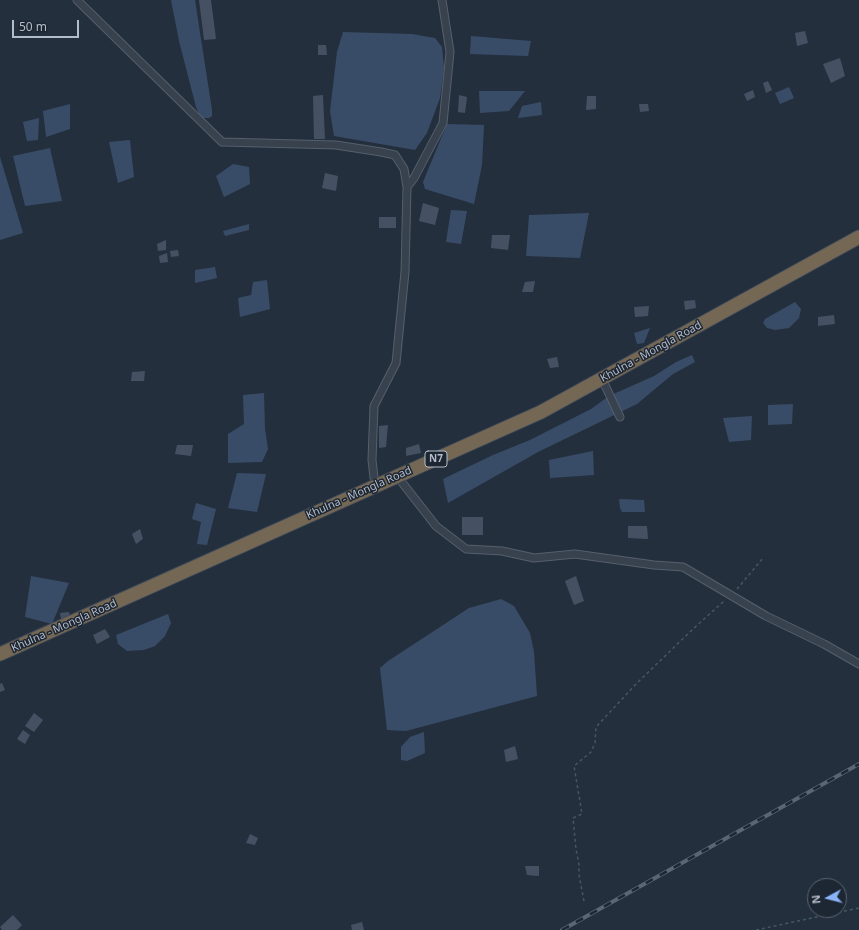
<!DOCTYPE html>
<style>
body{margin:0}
#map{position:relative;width:859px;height:930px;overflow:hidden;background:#242f3e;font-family:"Noto Sans",sans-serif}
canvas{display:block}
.north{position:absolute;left:807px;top:878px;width:40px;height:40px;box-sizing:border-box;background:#1d2633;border:1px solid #59626f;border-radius:50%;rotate:263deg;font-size:11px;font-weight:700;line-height:16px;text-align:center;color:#b4bcc9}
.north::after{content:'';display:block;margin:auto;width:14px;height:18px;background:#8ab4f8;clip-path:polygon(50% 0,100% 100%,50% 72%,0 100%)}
.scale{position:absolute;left:12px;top:20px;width:67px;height:18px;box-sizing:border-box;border:2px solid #b4bcc9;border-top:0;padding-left:5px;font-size:12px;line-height:14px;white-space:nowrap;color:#b4bcc9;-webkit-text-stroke:3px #1d2633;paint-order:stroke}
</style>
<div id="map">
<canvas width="859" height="930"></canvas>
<div class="north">N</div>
<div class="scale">50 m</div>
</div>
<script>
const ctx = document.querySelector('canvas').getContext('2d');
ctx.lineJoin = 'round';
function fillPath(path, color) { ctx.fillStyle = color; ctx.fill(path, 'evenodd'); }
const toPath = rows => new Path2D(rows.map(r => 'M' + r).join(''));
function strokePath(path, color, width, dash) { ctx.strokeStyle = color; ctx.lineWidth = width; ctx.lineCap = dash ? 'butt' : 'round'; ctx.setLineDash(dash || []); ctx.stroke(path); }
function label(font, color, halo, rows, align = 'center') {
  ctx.font = font + ' "Noto Sans",sans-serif'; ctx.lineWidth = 3; ctx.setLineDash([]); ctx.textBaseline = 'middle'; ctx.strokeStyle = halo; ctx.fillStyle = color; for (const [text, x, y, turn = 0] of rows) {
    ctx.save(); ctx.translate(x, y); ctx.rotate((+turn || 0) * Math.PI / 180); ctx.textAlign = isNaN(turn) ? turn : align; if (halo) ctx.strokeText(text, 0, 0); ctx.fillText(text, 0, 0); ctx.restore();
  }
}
fillPath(toPath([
 [171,0,195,0,212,110,212,116,209,118,201,118,196,107,179,41],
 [343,32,412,34,435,38,442,47,444,68,440,98,427,133,415,150,334,136,330,111,337,52],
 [471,36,531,41,528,56,470,54],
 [789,87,794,98,780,104,775,93],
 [479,91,525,91,509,111,480,113],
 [541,102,542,115,518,118,522,106],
 [70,104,70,129,46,137,43,111],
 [39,118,38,140,27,141,23,122],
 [447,124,484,125,482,165,474,204,425,189,423,182],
 [130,140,134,177,118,183,109,142],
 [50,148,62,201,25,206,13,156],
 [0,157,23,233,0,240],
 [233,164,249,167,250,184,224,197,216,176],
 [451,210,467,211,461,244,446,242],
 [589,213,580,258,526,256,529,215],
 [249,224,249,230,225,236,223,231],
 [215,267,217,278,195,283,195,270],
 [267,280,270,309,240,317,238,298,251,295,253,282],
 [795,302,801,309,799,318,789,328,775,330,767,328,763,323,765,319],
 [650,328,644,343,637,344,634,333],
 [692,355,695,362,673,374,637,404,538,452,448,503,443,479,493,455,530,440,591,409,609,396,654,376,676,362],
 [264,393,265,429,268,449,262,462,228,463,228,434,244,424,243,395],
 [793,404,792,424,768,425,768,405],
 [752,416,751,440,729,442,723,418],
 [593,451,594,475,550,478,549,460],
 [237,473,266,474,257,512,228,508],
 [619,499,644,500,645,512,622,512,620,508],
 [196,503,216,509,207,545,197,544,201,522,192,519],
 [31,576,69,583,52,624,25,617],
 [501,599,514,606,530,633,534,652,537,696,406,731,387,730,380,668,388,661,469,608],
 [168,614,171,623,165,636,155,646,144,650,127,651,118,644,116,635],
 [424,732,425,753,407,761,401,760,401,747,410,737]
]), '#394c67');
fillPath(toPath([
 [199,0,211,0,216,39,204,40],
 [805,31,808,43,797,46,795,33],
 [318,45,326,45,327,55,318,55],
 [840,58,845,76,831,83,823,64],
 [768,81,772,90,766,93,763,83],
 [753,90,755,97,747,101,744,94],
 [323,95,325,139,314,139,313,96],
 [459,95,467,97,465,113,458,112],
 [587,96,596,96,596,109,586,110],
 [639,104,648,104,649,111,640,112],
 [325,173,338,176,336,191,322,188],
 [423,203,439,208,435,225,419,221],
 [379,217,396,217,396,228,379,228],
 [492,235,510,235,508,250,491,248],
 [166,240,166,250,158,251,157,244],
 [178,250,179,256,171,257,170,251],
 [167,253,168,262,160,263,159,256],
 [535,281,533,292,522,292,525,282],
 [695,300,696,308,685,310,684,301],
 [649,306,648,316,635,317,634,307],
 [834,315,835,324,818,326,818,317],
 [557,357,559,367,550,368,547,359],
 [145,371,144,381,131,381,132,372],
 [388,425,386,447,379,448,379,426],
 [419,444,421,453,406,456,406,448],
 [177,445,193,445,191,456,175,454],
 [462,517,483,517,483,535,462,535],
 [628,526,647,526,648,539,628,538],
 [140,529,143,539,136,544,132,534],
 [576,576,584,601,574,605,565,581],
 [69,612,70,617,61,619,60,613],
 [105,629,110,637,97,644,93,635],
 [2,683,5,690,0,692,0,684],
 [34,713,43,720,34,732,25,726],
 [23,730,30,735,25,744,17,739],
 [515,746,518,759,506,762,504,750],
 [250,834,258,838,255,845,246,843],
 [525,866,539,866,539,876,527,875],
 [13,915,22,925,17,930,2,930,0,927],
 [362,922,364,930,352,930,351,925]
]), '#455162');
const street = toPath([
 [77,0,222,142,336,145,381,152,395,155,404,169,407,187,414,178,443,123,450,52,442,0],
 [602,379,620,417],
 [397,476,436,526,466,549,502,551,534,558,575,554,654,565,683,567,766,616,824,644,859,664],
 [375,486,372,460,374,406,396,363,405,272,407,187]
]);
const highway = toPath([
 [0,654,541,412,859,237]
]);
strokePath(street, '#565f6c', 9);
strokePath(highway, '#434c59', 15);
strokePath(toPath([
 [737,589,763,558],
 [584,901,579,875,579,865,576,849,573,818,582,814,574,766,591,752,595,743,596,727,637,683,693,629,724,601],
 [756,930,859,908]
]), '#44595c', 1.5, [3, 3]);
strokePath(street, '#38414e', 7);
strokePath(highway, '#746855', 13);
const rail = toPath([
 [562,930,859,764]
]);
strokePath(rail, '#5a6575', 4);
strokePath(rail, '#1d2633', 2.5, [8]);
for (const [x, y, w] of [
 [436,459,22]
]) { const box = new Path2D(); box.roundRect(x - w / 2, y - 8, w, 16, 3); ctx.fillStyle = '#1d2633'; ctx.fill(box); strokePath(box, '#b4bcc9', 1); }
label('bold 10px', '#b4bcc9', null, [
 ["N7",436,459]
]);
label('11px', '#b4bcc9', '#1d2633', [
 ["Khulna - Mongla Road",651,352,-29],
 ["Khulna - Mongla Road",359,493,-24],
 ["Khulna - Mongla Road",64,626,-24]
]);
</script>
